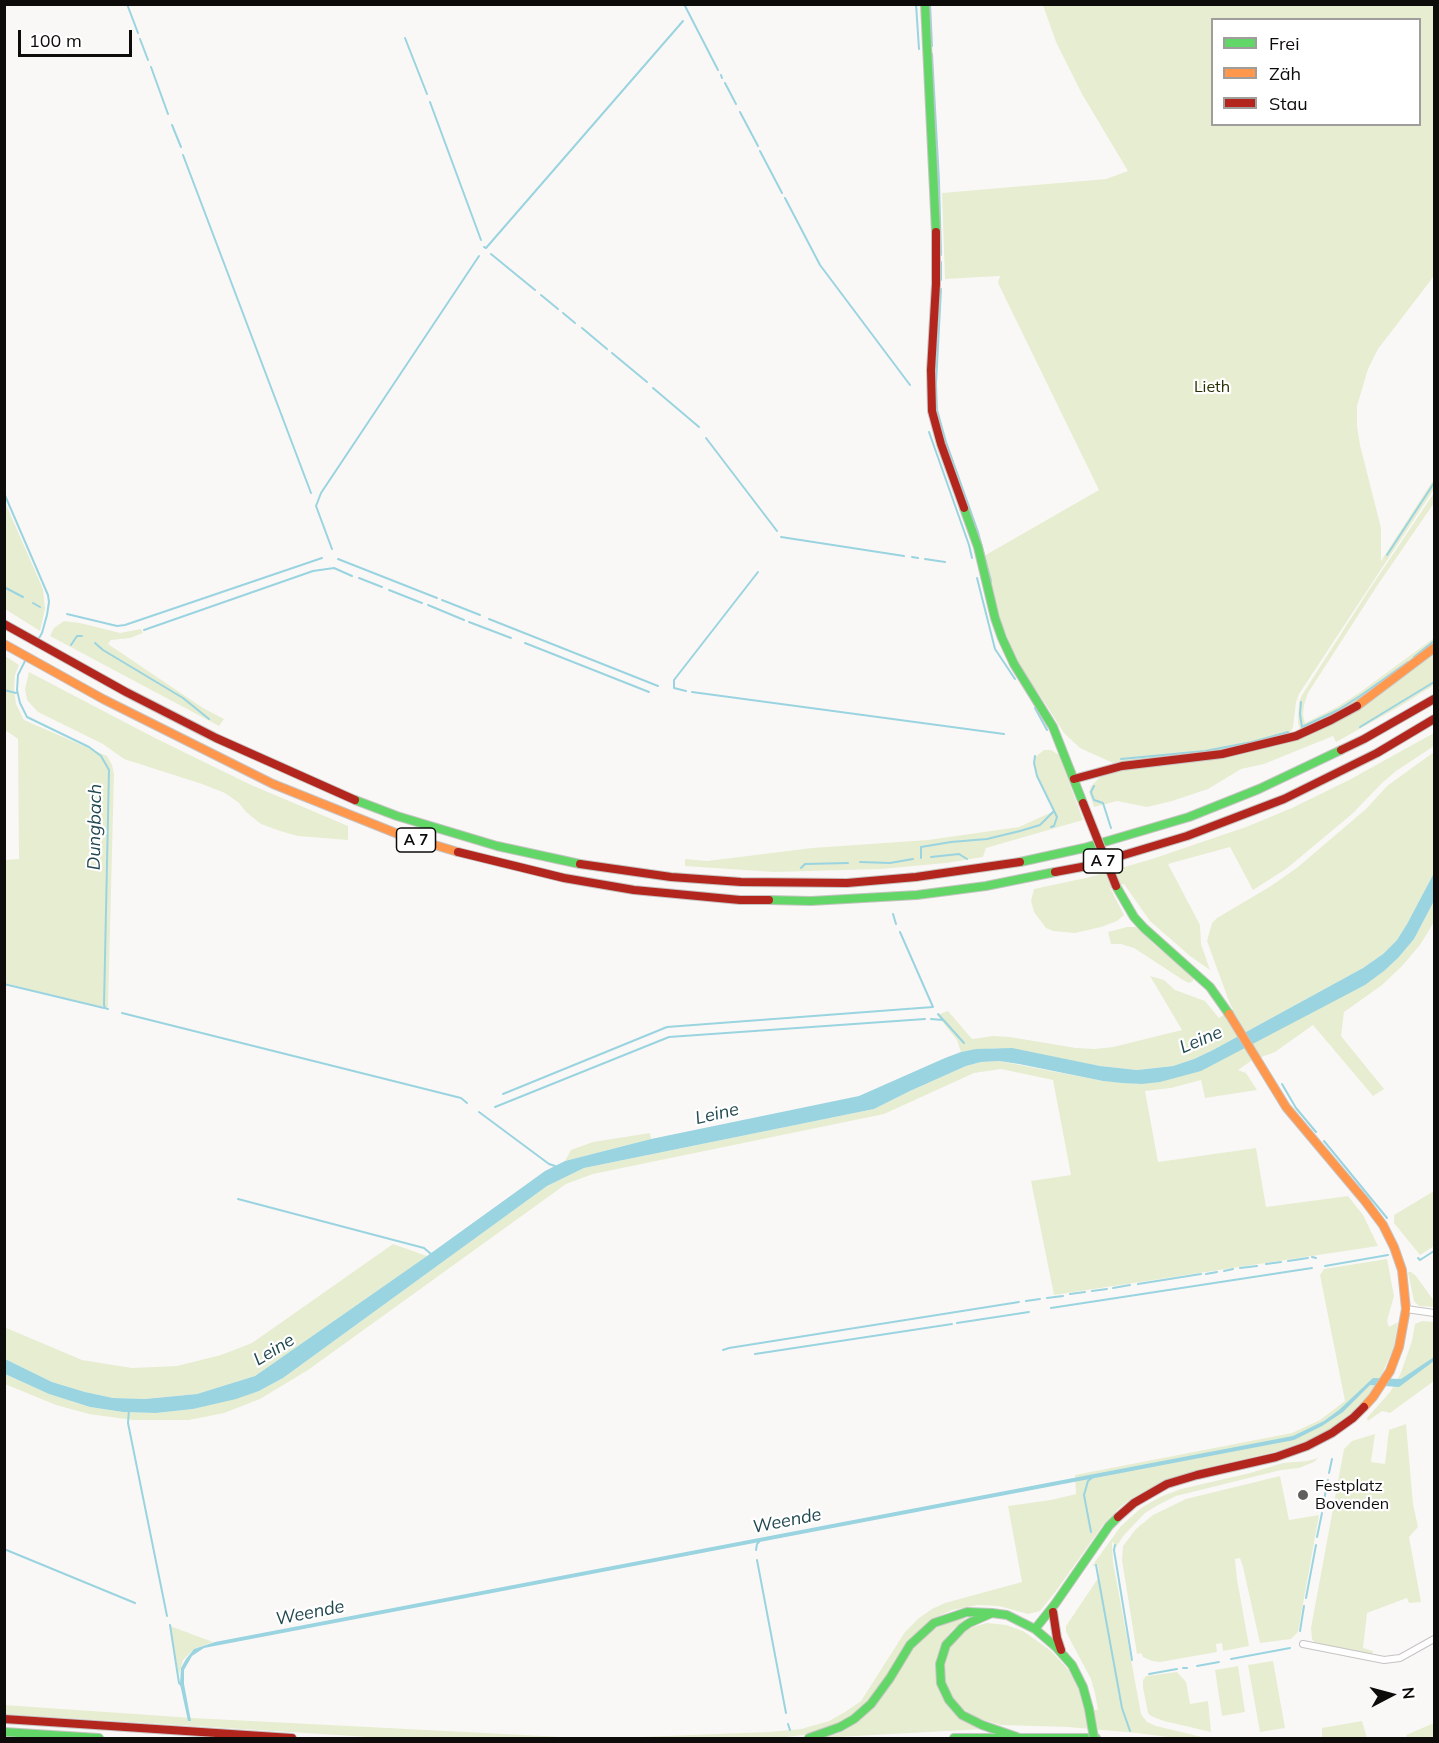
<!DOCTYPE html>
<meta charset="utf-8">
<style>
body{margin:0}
#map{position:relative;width:1439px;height:1743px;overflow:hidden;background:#faf8f6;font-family:Mulish,sans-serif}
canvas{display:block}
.frame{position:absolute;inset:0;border:6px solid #0e0c0b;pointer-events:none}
.legend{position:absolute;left:1211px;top:18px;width:210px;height:108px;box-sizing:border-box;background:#fff;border:2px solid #9f9e9d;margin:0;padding:8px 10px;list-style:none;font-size:18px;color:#0e0c0b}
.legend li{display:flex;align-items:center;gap:12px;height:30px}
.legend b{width:30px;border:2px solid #9f9e9d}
.north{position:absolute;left:1361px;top:1665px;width:60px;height:60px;-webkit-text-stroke:4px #fff;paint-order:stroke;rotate:84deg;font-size:16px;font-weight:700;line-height:24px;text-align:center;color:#0e0c0b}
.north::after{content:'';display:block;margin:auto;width:21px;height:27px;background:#0e0c0b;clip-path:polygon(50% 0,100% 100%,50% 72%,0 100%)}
.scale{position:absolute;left:18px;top:30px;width:114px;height:27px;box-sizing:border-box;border:3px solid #0e0c0b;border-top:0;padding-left:8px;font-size:18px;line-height:21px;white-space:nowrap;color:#0e0c0b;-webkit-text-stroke:4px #fff;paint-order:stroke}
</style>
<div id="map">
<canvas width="1439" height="1743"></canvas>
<div class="frame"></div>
<ul class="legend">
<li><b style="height:8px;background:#63d668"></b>Frei</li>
<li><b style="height:8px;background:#ff974d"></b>Zäh</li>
<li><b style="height:8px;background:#b3261e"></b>Stau</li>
</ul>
<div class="north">N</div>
<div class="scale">100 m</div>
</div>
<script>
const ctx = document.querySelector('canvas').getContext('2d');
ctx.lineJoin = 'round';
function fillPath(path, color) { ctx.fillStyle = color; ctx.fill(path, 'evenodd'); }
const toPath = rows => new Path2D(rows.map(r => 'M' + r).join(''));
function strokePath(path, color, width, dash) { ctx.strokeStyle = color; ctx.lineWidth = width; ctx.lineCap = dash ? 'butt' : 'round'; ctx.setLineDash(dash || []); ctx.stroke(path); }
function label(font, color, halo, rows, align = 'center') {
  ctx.font = font + ' Mulish,sans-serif'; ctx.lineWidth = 4.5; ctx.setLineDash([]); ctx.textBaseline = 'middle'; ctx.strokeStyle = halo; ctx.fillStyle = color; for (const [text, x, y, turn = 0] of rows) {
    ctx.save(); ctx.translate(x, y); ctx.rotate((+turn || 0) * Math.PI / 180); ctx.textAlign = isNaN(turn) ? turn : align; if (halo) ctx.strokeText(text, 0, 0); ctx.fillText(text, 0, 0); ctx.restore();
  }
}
fillPath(toPath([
 [1043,5,1434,5,1434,276,1378,349,1368,369,1357,406,1357,426,1360,445,1381,528,1381,561,1434,479,1434,489,1299,694,1296,702,1293,727,1291,732,1285,736,1240,747,1204,753,1139,759,1113,763,1080,748,1064,733,1043,700,1024,673,1013,652,1001,621,984,556,1099,490,998,283,1000,276,945,279,942,193,1106,179,1128,171,1082,94,1056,42],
 [1212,20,1420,20,1420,124,1212,124],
 [1434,493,1434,503,1377,586,1308,693,1304,705,1303,715,1305,723,1337,707,1359,693,1434,638,1434,644,1370,693,1340,712,1300,730,1298,722,1299,702,1302,695,1369,590],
 [4,500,43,589,45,609,40,631,5,609],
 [64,621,80,623,120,633,141,629,143,633,130,638,111,640,108,644,203,708,224,719,219,726,50,636,54,628],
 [1434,654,1434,685,1397,708,1336,742,1333,736,1264,764,1241,769,1208,789,1172,801,1147,807,1117,801,1094,807,1089,792,1091,786,1100,777,1112,772,1128,769,1227,757,1258,750,1302,738,1324,728,1376,697],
 [5,656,19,665,15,675,14,689,16,704,24,720,107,756,112,765,114,774,108,1007,91,1005,5,983,5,860,19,859,18,739,5,730,4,708,6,703,4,699],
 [29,672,153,737,249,784,348,826,348,840,298,836,280,831,261,824,246,812,239,803,225,793,202,784,124,759,103,744,38,712,27,700,25,689],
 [1434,733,1434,746,1396,771,1382,783,1352,814,1286,869,1253,890,1230,847,1168,864,1200,925,1201,944,1210,970,1190,956,1150,921,1124,884,1110,888,1124,915,1117,921,1101,927,1075,933,1053,931,1046,928,1034,912,1031,901,1034,889,1090,877,1152,859,1246,827,1292,808,1349,780],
 [1044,750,1051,750,1059,755,1083,820,986,848,983,857,946,863,881,869,774,872,685,866,685,859,707,861,812,848,928,840,1019,827,1054,811,1036,772,1034,758],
 [1434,752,1434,873,1407,924,1397,940,1383,954,1363,968,1213,1050,1194,1059,1173,1066,1137,1070,1100,1066,996,1048,961,1052,957,1040,937,1015,948,1011,972,1039,993,1036,1010,1037,1076,1048,1095,1049,1113,1047,1182,1030,1150,976,1164,980,1175,990,1205,1001,1219,1018,1233,1009,1230,1004,1207,941,1212,923,1217,918,1271,886,1298,867,1366,809,1387,786],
 [1434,901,1434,922,1420,945,1402,966,1382,985,1344,1012,1341,1036,1384,1089,1373,1096,1313,1025,1275,1052,1251,1061,1238,1070,1246,1073,1257,1090,1205,1098,1201,1080,1171,1088,1145,1091,1158,1162,1256,1148,1266,1207,1348,1196,1363,1215,1378,1246,1054,1295,1031,1181,1071,1175,1053,1080,1001,1069,974,1073,884,1114,593,1174,566,1184,308,1370,260,1399,224,1413,189,1420,133,1420,89,1414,56,1405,5,1384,5,1374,49,1394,90,1407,123,1412,156,1413,193,1409,259,1391,283,1378,547,1186,584,1168,874,1109,910,1091,966,1066,981,1062,999,1061,1103,1081,1142,1084,1337,999,1363,986,1384,971,1398,958,1414,939],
 [1127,927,1136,927,1156,946,1193,976,1193,981,1189,983,1183,980,1134,948,1121,944,1111,944,1108,932],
 [650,1133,651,1139,565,1161,571,1150,593,1142],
 [1434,1191,1434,1246,1420,1255,1394,1223,1394,1215],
 [393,1244,427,1256,255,1376,197,1394,145,1399,113,1398,85,1392,52,1382,5,1359,4,1327,82,1360,132,1368,177,1366,221,1355,252,1343],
 [1387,1259,1394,1296,1387,1321,1389,1327,1398,1322,1394,1346,1381,1377,1373,1390,1352,1413,1333,1427,1312,1439,1271,1453,1167,1479,1131,1499,1119,1508,1103,1525,1056,1591,1040,1611,1028,1614,999,1606,978,1605,952,1610,941,1615,928,1623,873,1697,850,1718,813,1734,777,1738,613,1738,769,1732,801,1729,829,1721,845,1712,861,1701,905,1632,919,1618,932,1609,945,1603,1022,1582,1008,1506,1051,1500,1076,1494,1075,1475,1292,1433,1320,1420,1345,1401,1320,1275,1324,1269],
 [1408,1272,1411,1272,1416,1276,1434,1301,1433,1307,1419,1306,1414,1301],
 [1422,1321,1434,1322,1434,1381,1390,1413,1382,1411,1368,1421,1367,1418,1390,1392,1400,1375,1412,1341,1415,1324],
 [1406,1424,1413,1504,1418,1527,1409,1537,1421,1602,1409,1603,1407,1598,1367,1613,1363,1648,1373,1651,1372,1655,1316,1644,1312,1639,1311,1628,1344,1449,1352,1441,1375,1434,1371,1462,1385,1464,1389,1430],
 [1318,1458,1314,1462,1299,1468,1281,1470,1176,1496,1158,1505,1145,1513,1124,1535,1116,1547,1112,1541,1113,1562,1141,1714,1147,1722,1156,1726,1206,1738,1176,1738,1137,1733,1068,1727,1001,1725,976,1718,955,1703,946,1685,944,1676,945,1661,950,1647,969,1628,987,1623,997,1624,1006,1625,1023,1631,1050,1650,1067,1668,1077,1684,1084,1709,1098,1710,1095,1693,1091,1679,1066,1632,1066,1626,1099,1577,1098,1565,1092,1566,1121,1526,1141,1508,1160,1497,1181,1489,1250,1473,1283,1463,1307,1461],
 [1280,1476,1289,1520,1319,1515,1298,1632,1291,1639,1260,1643,1243,1567,1240,1558,1235,1559,1237,1579,1249,1646,1223,1651,1222,1643,1216,1644,1217,1652,1160,1662,1152,1661,1143,1657,1141,1653,1137,1654,1122,1560,1123,1546,1136,1529,1153,1515,1186,1499],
 [965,1618,965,1620,953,1629,945,1639,940,1694,984,1729,818,1738,836,1734,846,1729,911,1651,928,1633,938,1627,957,1620],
 [170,1626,213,1642,194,1649,183,1660,179,1675],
 [1273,1661,1285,1728,1260,1732,1248,1665],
 [1238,1666,1245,1712,1222,1716,1215,1670],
 [1177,1672,1186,1682,1190,1704,1208,1701,1211,1732,1164,1721,1151,1716,1148,1713,1143,1688,1143,1680,1146,1676],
 [4,1705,193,1718,582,1738,384,1738,5,1714],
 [1362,1721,1367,1738,1322,1738,1322,1728],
 [1434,1723,1434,1738,1407,1738,1406,1735]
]), '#e7edd1');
fillPath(toPath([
 [1434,873,1434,901,1414,939,1398,958,1384,971,1365,985,1201,1071,1160,1082,1142,1084,1122,1083,1103,1081,1019,1064,999,1061,981,1062,966,1066,910,1091,874,1109,584,1168,547,1186,283,1378,259,1391,236,1399,193,1409,156,1413,123,1412,90,1407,49,1394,5,1374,5,1359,52,1382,85,1392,113,1398,145,1399,197,1394,255,1376,427,1256,545,1171,565,1161,651,1139,859,1096,945,1058,961,1052,976,1049,1012,1048,1100,1066,1137,1070,1173,1066,1194,1059,1213,1050,1363,968,1383,954,1397,940,1407,924],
 [1434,1357,1434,1361,1399,1387,1370,1385,1343,1412,1322,1426,1294,1440,204,1648,192,1656,184,1670,184,1684,191,1721,188,1721,180,1684,181,1668,186,1659,194,1649,215,1642,1293,1436,1324,1421,1339,1410,1373,1378,1401,1379]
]), '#9ad4e0');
strokePath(toPath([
 [127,4,138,33],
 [684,4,718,70],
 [916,4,919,49],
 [930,4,932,46],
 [405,38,427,94],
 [140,39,148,60],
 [932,54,939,181,941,255],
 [151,67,168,114],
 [721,75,722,78],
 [725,83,736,104],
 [430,102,481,240],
 [740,112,758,146],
 [172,125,181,147],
 [760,151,782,193],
 [183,155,311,493],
 [785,198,820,265,910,385],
 [484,247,486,248,683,21],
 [491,254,535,290],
 [941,280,941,262],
 [941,289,936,384,937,410,946,442,978,532,991,581],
 [541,295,558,309],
 [563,313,575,323],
 [582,328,607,349],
 [612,353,647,382],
 [653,388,699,427],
 [929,432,969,545,972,558],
 [706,438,777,531],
 [4,493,48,595,49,602,47,615,42,633,39,638],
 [781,537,904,556],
 [332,549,316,506,321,493,479,256],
 [1387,555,1434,483],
 [912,557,918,558],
 [338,559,437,598],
 [925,559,945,562],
 [359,578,382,587],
 [977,578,995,649,1015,679],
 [4,587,23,597],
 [389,590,422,603],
 [442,600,480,615],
 [33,603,40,607],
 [428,605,464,620],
 [67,614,117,626,125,625,322,558],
 [489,619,658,686],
 [469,622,511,638],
 [144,630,313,571,334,568,352,576],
 [95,643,103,650,183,698,209,719],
 [525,643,649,692],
 [71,645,77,636,82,636],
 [1414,657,1434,641],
 [25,661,18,675,17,690,20,703,27,717,89,747,101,756,109,770,104,1005,105,1008,108,1009],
 [4,690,16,693],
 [686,691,674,688,674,680,758,572],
 [692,692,1004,734],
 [1301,702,1300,714,1302,727,1338,710,1360,696,1408,662],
 [1035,708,1047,730],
 [1360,727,1434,682],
 [1035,756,1034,763,1037,776,1057,817,1054,826,1051,827],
 [1121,759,1205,751,1252,742,1288,732],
 [1094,786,1091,792,1092,795,1094,800,1103,803,1111,828],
 [931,857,959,854,967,859],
 [921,858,921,847,951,842,987,839,1020,831,1040,825,1054,811],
 [860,862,890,863,913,859],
 [801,868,805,864,848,863],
 [893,914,896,924],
 [4,984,104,1008],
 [122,1013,461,1098,467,1103],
 [938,1014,964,1043],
 [931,1019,943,1020],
 [1282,1084,1296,1108,1316,1132],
 [503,1094,667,1027,933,1007,900,932],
 [495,1107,669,1037,925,1019],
 [479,1112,549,1164,555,1166],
 [1324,1141,1387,1218],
 [238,1199,424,1248,431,1254],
 [1312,1257,1316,1258],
 [1418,1258,1420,1260,1434,1251],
 [1288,1261,1308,1258],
 [1266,1264,1281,1262],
 [1325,1266,1388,1255],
 [1240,1268,1257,1266],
 [1224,1271,1233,1269],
 [1206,1274,1217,1272],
 [1138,1284,1201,1274],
 [1113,1288,1130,1285],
 [1092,1291,1107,1289],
 [1070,1294,1085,1292],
 [1047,1298,1063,1296],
 [1026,1301,1040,1299],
 [1051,1308,1312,1268],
 [957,1323,1029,1312],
 [723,1350,729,1348,1019,1302],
 [755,1354,952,1324],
 [129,1409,128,1423,167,1616],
 [1329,1473,1332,1459],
 [1323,1505,1328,1480],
 [1091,1532,1084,1495,1088,1481,1094,1476],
 [1317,1537,1322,1513],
 [1115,1545,1114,1550,1132,1660],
 [4,1549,135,1603],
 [756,1550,757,1544,759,1542],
 [757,1560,786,1713],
 [1096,1565,1122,1708,1130,1731],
 [1306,1598,1316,1545],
 [170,1625,179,1683,181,1685],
 [1300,1631,1304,1606],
 [1231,1659,1290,1648],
 [1197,1666,1219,1662],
 [1183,1668,1187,1668],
 [1149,1674,1177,1669],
 [788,1724,790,1730]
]), '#9ad4e0', 2);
const street = toPath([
 [1406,1309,1434,1313],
 [1303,1644,1384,1660,1400,1658,1434,1639]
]);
const fast = toPath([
 [925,4,936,232],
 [964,508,978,547,995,618,1002,638,1014,664,1053,727,1083,803],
 [355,800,397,816,497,846,580,864],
 [1020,862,1084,848,1189,817,1259,789,1341,750],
 [1116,886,1134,917,1144,928,1210,987,1229,1014],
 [769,900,811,901,917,895,986,886,1055,872],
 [992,1613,969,1623,962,1628,946,1645,940,1664,941,1683,949,1700,962,1715,982,1725,1017,1737],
 [1089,1709,1083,1687,1072,1665,1056,1647,1035,1629,1055,1604,1109,1526,1118,1517],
 [4,1732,99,1738],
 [809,1738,840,1727,854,1719,871,1704,890,1678,910,1645,934,1623,967,1612,992,1613,1007,1615,1035,1629],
 [954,1738,1096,1738]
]);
const slow = toPath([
 [4,644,103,699,273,784,398,834,458,852],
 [1357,706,1434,648],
 [1229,1014,1286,1107,1365,1201,1383,1225,1394,1247,1402,1270,1406,1309,1399,1347,1390,1371,1373,1397,1364,1407]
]);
const jam = toPath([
 [936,232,936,284,931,370,932,411,941,444,964,508],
 [4,624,126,692,216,738,355,800],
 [1341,750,1364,739,1434,699],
 [1074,779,1122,766,1222,754,1296,736,1331,720,1357,706],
 [458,852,564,878,634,890,740,900,769,900],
 [580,864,671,877,741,882,847,883,916,877,1020,862],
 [1055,872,1087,866,1187,836,1284,799,1377,753,1434,719],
 [1118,1517,1134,1503,1167,1484,1197,1475,1276,1457,1307,1446,1332,1433,1353,1418,1364,1407],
 [1053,1612,1057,1638,1061,1650],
 [4,1719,292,1738]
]);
strokePath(street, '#c6c4c3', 8);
strokePath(fast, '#c6c4c3', 10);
strokePath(slow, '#c6c4c3', 10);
strokePath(jam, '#c6c4c3', 10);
strokePath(street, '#fefefe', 6);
strokePath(fast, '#63d668', 8);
strokePath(slow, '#ff974d', 8);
strokePath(jam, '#b3261e', 8);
const fastBridge = toPath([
 [1089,1709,1094,1738]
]);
const jamBridge = toPath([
 [1083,803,1116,886]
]);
strokePath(fastBridge, '#c6c4c3', 10, []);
strokePath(jamBridge, '#c6c4c3', 10, []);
strokePath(fastBridge, '#63d668', 8);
strokePath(jamBridge, '#b3261e', 8);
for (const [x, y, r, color] of [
 [1303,1495,6,"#615f5d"]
]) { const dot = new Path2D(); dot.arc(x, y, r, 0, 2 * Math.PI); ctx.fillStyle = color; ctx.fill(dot); strokePath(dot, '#fff', 2); }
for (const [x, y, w] of [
 [416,840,39],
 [1103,861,39]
]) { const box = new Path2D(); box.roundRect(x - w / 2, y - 12, w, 24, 4.5); ctx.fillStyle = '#fff'; ctx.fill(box); strokePath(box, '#0e0c0b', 1.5); }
label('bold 15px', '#0e0c0b', null, [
 ["A 7",416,840],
 ["A 7",1103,861]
]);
label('16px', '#282f00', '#fff', [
 ["Lieth",1212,387]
]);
label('16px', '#0e0c0b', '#fff', [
 ["Festplatz",1315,1486],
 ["Bovenden",1315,1504]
], 'left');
label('italic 18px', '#214850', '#fff', [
 ["Dungbach",95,827,-89],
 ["Leine",1201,1040,-23],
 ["Leine",717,1114,-13],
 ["Leine",274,1350,-31],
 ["Weende",787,1521,-11],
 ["Weende",310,1613,-11]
]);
</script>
